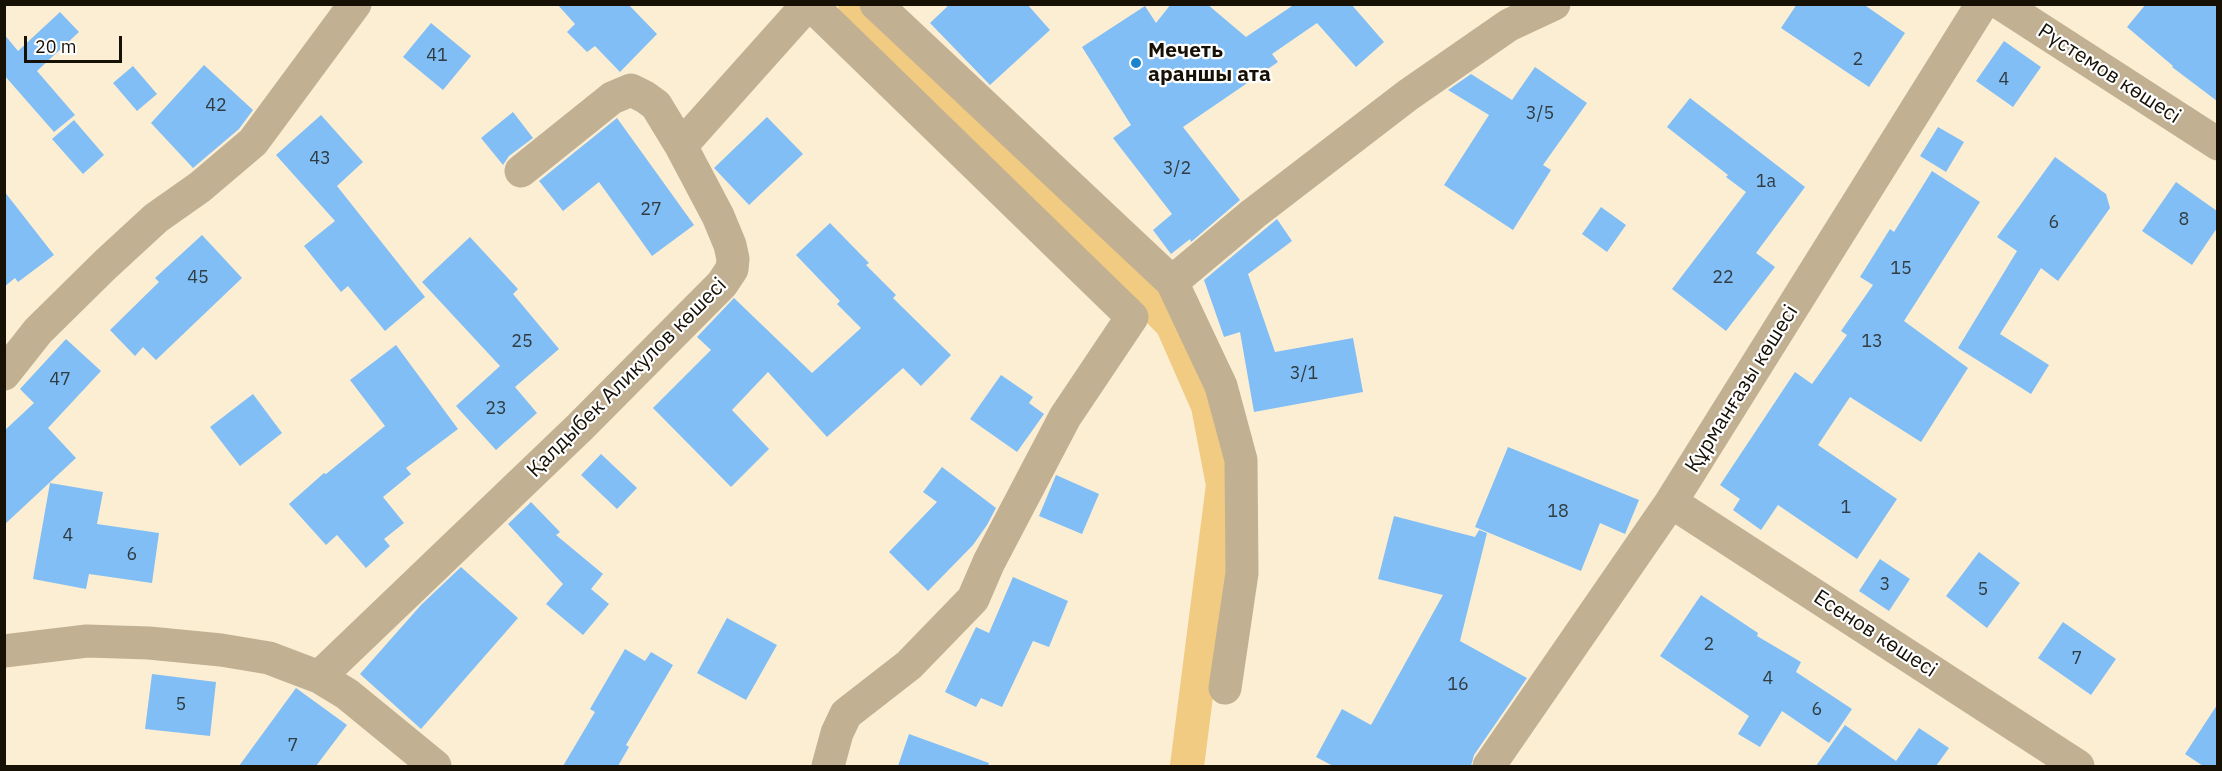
<!DOCTYPE html>
<meta charset="utf-8">
<style>
body{margin:0}
#map{position:relative;width:2222px;height:771px;overflow:hidden;background:#fceed3;font-family:"IBM Plex Sans",sans-serif}
canvas{display:block}
.frame{position:absolute;inset:0;border:6px solid #161005;pointer-events:none}
.scale{position:absolute;left:24px;top:36px;width:98px;height:27px;box-sizing:border-box;border:3px solid #161005;border-top:0;padding-left:8px;font-size:18px;line-height:21px;white-space:nowrap;color:#161005;-webkit-text-stroke:4px #fff;paint-order:stroke}
</style>
<div id="map">
<canvas width="2222" height="771"></canvas>
<div class="frame"></div>
<div class="scale">20 m</div>
</div>
<script>
const ctx = document.querySelector('canvas').getContext('2d');
ctx.lineJoin = 'round';
const toPath = rows => new Path2D(rows.map(r => 'M' + r).join(''));
function strokePath(path, color, width, dash) { ctx.strokeStyle = color; ctx.lineWidth = width; ctx.lineCap = dash ? 'butt' : 'round'; ctx.setLineDash(dash || []); ctx.stroke(path); }
function fillPath(path, color) { ctx.fillStyle = color; ctx.fill(path, 'evenodd'); }
function label(font, color, halo, rows, align = 'center') {
  ctx.font = font + ' "IBM Plex Sans",sans-serif'; ctx.lineWidth = 4.5; ctx.setLineDash([]); ctx.textBaseline = 'middle'; ctx.strokeStyle = halo; ctx.fillStyle = color; for (const [text, x, y, turn = 0] of rows) {
    ctx.save(); ctx.translate(x, y); ctx.rotate((+turn || 0) * Math.PI / 180); ctx.textAlign = isNaN(turn) ? turn : align; if (halo) ctx.strokeText(text, 0, 0); ctx.fillText(text, 0, 0); ctx.restore();
  }
}
strokePath(toPath([
 [855,4,1172,324,1208,406,1223,485,1187,766]
]), '#f1cb82', 34);
fillPath(toPath([
 [557,4,628,4,657,34,620,72,595,46,587,52,567,32,575,24],
 [950,4,1027,4,1050,30,990,85,930,23],
 [1171,4,1207,4,1246,37,1295,4,1351,4,1384,42,1356,67,1317,23,1272,54,1278,62,1183,127,1240,200,1191,242,1190,239,1171,254,1153,230,1172,214,1113,138,1131,125,1082,47,1145,6,1156,23],
 [1797,4,1863,4,1905,33,1869,87,1781,28],
 [2146,4,2217,4,2217,101,2172,67,2173,66,2127,27],
 [60,12,79,32,37,71,75,115,54,132,4,75,4,34,18,51],
 [431,23,471,56,443,90,403,57],
 [2004,41,2041,67,2013,107,1976,81],
 [204,65,253,110,239,129,193,168,151,123],
 [133,66,157,94,137,111,113,83],
 [1535,67,1587,103,1543,165,1551,170,1513,230,1444,185,1489,115,1448,90,1471,74,1512,100],
 [1690,98,1805,187,1756,253,1775,267,1726,331,1672,289,1746,192,1726,177,1728,175,1667,127],
 [513,112,533,138,509,156,503,165,481,138],
 [321,115,363,162,337,186,425,297,385,331,348,286,341,292,304,246,335,221,276,155],
 [767,117,803,154,749,205,714,168],
 [617,118,694,225,652,256,599,182,563,211,539,181],
 [74,120,104,155,83,174,52,139],
 [1938,127,1964,142,1946,172,1920,156],
 [2055,157,2106,194,2110,208,2058,281,2041,268,2000,334,2049,365,2031,394,1958,348,2017,251,1997,237],
 [1932,171,1980,202,1904,321,1968,368,1921,442,1850,397,1818,445,1897,499,1857,559,1778,505,1761,530,1733,510,1740,499,1720,485,1795,372,1812,384,1847,335,1841,331,1873,285,1860,277,1890,229,1894,232],
 [2176,182,2217,211,2217,228,2192,265,2142,231],
 [4,191,54,255,18,282,15,278,4,287],
 [1601,207,1626,225,1607,252,1582,234],
 [1277,219,1292,241,1248,274,1275,352,1353,338,1363,392,1254,412,1240,332,1224,337,1204,280],
 [830,223,869,263,866,265,896,295,893,298,951,355,921,386,903,368,827,437,768,372,732,410,769,449,731,487,653,408,711,350,697,337,734,298,812,373,861,328,837,304,840,301,796,255],
 [202,235,242,278,156,360,143,347,135,356,110,330,159,282,155,278],
 [470,237,518,289,513,294,559,349,515,387,537,413,496,450,456,406,500,366,422,282],
 [66,339,101,371,48,428,76,458,4,525,4,431,34,403,20,389],
 [396,345,458,429,406,468,411,474,383,497,404,523,384,539,390,546,366,568,337,535,326,545,289,504,324,473,326,474,385,426,350,380],
 [1001,375,1033,397,1029,403,1044,414,1017,452,970,419],
 [253,394,282,433,240,466,210,427],
 [1508,447,1639,500,1625,534,1600,523,1581,571,1475,527],
 [601,454,637,488,617,509,581,475],
 [942,467,996,508,987,525,973,545,928,591,889,552,937,502,923,492],
 [1056,475,1099,494,1082,534,1039,516],
 [50,483,103,492,97,524,159,533,152,583,89,574,86,589,33,579],
 [531,502,560,532,556,535,603,574,591,589,609,604,583,635,546,604,563,584,508,524],
 [1394,516,1475,537,1479,530,1487,533,1460,641,1527,678,1474,755,1471,766,1333,766,1316,757,1342,709,1371,725,1443,595,1378,579],
 [1979,552,2020,583,1987,628,1946,596],
 [1880,559,1910,579,1889,611,1859,591],
 [461,567,518,618,421,729,360,674,421,605],
 [1013,577,1068,601,1049,647,1033,641,1002,707,981,698,976,707,945,692,976,627,989,633],
 [1701,595,1758,633,1757,636,1801,662,1796,672,1852,709,1829,743,1782,711,1760,747,1738,734,1749,716,1660,656],
 [727,618,777,645,746,700,697,673],
 [2063,622,2116,659,2091,695,2038,658],
 [625,649,645,661,651,652,673,665,626,745,629,747,618,766,563,766,595,712,590,709],
 [152,674,216,682,210,736,145,729],
 [296,688,347,725,316,766,239,766],
 [2217,705,2217,766,2203,766,2185,754],
 [1845,725,1896,761,1919,728,1949,748,1936,766,1816,766],
 [909,734,989,763,988,766,898,766]
]), '#80bef5');
strokePath(toPath([
 [810,4,1132,317,1065,417,989,562,973,599,909,665,846,714,837,733,828,766],
 [876,4,1172,282,1221,386,1241,460,1242,573,1225,688],
 [2001,4,2218,144],
 [681,146,808,4],
 [1172,282,1253,214,1408,95,1509,25,1554,4],
 [4,374,38,331,105,265,156,218,200,187,253,142,355,4],
 [1671,502,2078,766],
 [4,651,87,641,149,643,221,650,269,658,319,677,347,694,435,766],
 [319,677,580,427,722,284,732,269,733,259,730,245,718,216,681,146,656,105,645,97,631,90,612,98,521,171],
 [1489,766,1671,502,1982,4]
]), '#c1b092', 33);
for (const [x, y, r, color] of [
 [1136,63,6,"#1a83cd"]
]) { const dot = new Path2D(); dot.arc(x, y, r, 0, 2 * Math.PI); ctx.fillStyle = color; ctx.fill(dot); strokePath(dot, '#fff', 2); }
label('18px', '#303c41', null, [
 ["41",437,56],
 ["2",1858,60],
 ["4",2004,80],
 ["42",216,106],
 ["3/5",1540,114],
 ["43",320,159],
 ["3/2",1177,169],
 ["1а",1766,182],
 ["27",651,210],
 ["8",2184,220],
 ["6",2054,223],
 ["15",1901,269],
 ["45",198,278],
 ["22",1723,278],
 ["25",522,342],
 ["13",1872,342],
 ["3/1",1304,374],
 ["47",60,380],
 ["23",496,409],
 ["1",1846,508],
 ["18",1558,512],
 ["4",68,536],
 ["6",132,555],
 ["3",1885,585],
 ["5",1983,590],
 ["2",1709,645],
 ["7",2077,659],
 ["4",1768,679],
 ["16",1458,685],
 ["5",181,705],
 ["6",1817,710],
 ["7",293,746]
]);
label('bold 21px', '#161005', '#fff', [
 ["Мечеть",1148,51],
 ["араншы ата",1148,75]
], 'left');
label('21px', '#161005', '#fff', [
 ["Рүстемов көшесі",2109,74,33],
 ["Қалдыбек Аликулов көшесі",627,378,-45],
 ["Құрманғазы көшесі",1742,389,-58],
 ["Есенов көшесі",1875,634,33]
]);
</script>
